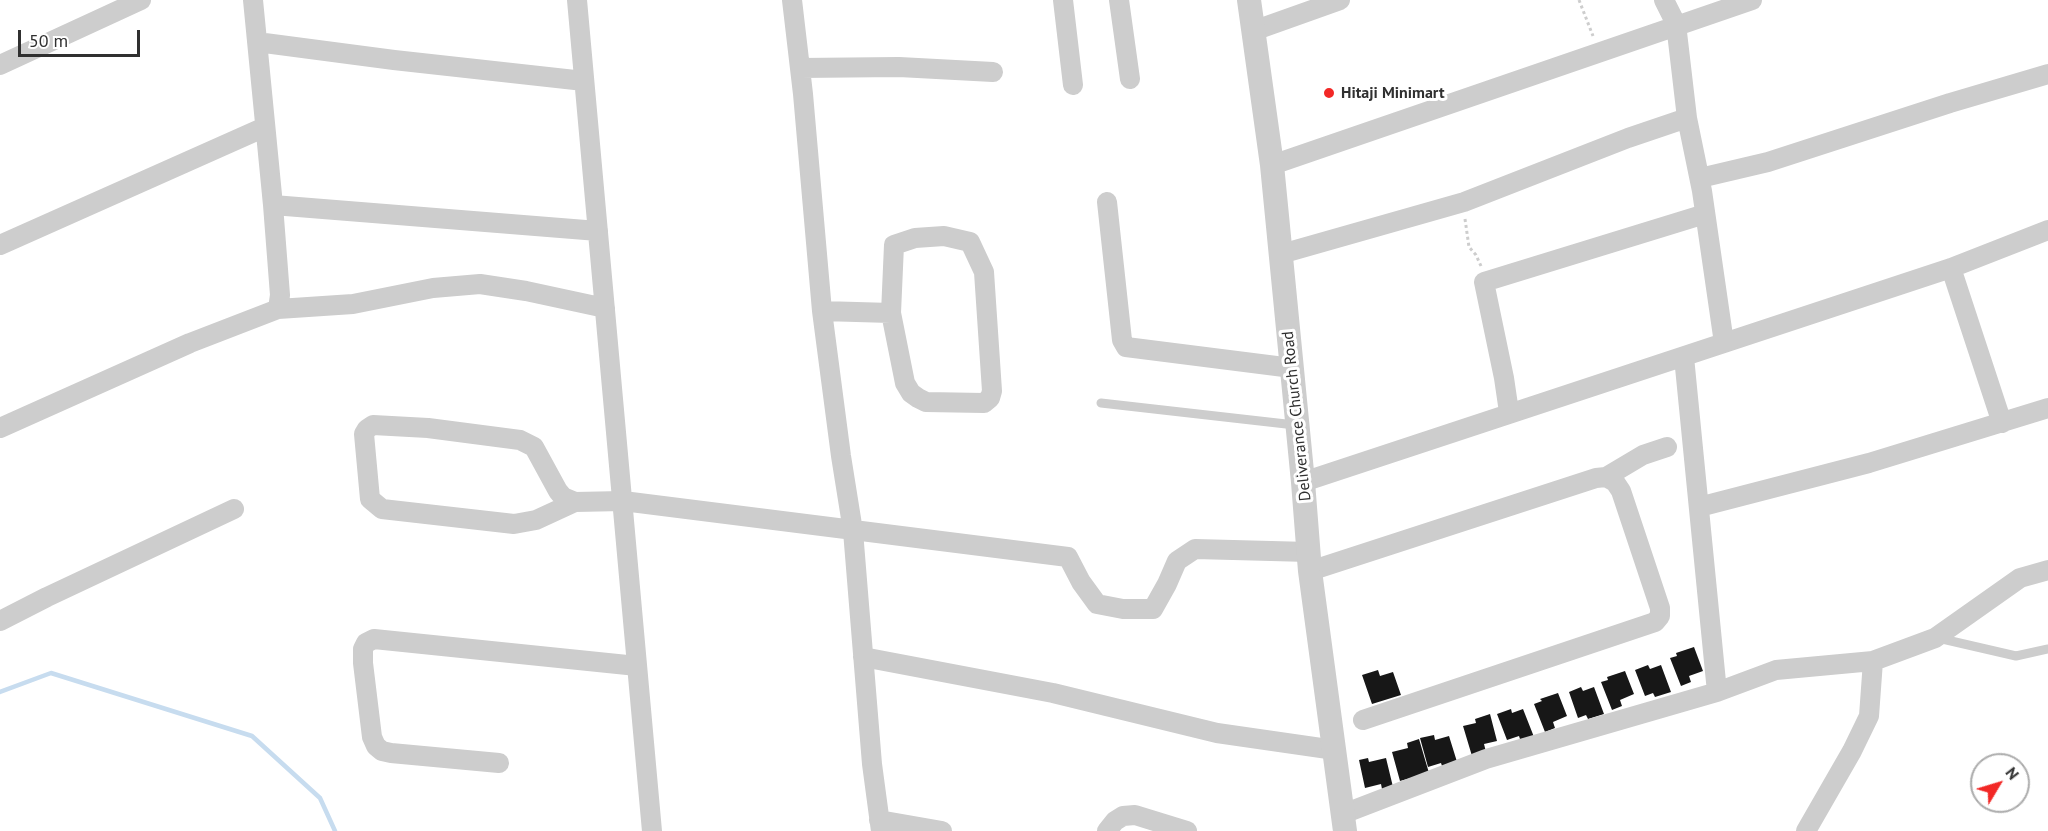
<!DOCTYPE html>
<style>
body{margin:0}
#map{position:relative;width:2048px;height:831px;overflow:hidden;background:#fff;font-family:"PT Sans",sans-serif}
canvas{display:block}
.north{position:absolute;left:1970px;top:753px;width:60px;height:60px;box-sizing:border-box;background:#fff;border:2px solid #acacac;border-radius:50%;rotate:52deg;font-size:16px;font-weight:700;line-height:24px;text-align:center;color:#303030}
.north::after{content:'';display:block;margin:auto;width:21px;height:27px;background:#f22826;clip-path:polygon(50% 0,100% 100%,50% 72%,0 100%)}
.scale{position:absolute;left:18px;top:30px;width:122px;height:27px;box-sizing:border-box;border:3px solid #303030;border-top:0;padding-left:8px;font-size:18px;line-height:21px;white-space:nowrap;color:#303030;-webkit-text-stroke:4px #fff;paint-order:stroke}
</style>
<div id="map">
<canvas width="2048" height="831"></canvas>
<div class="north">N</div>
<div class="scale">50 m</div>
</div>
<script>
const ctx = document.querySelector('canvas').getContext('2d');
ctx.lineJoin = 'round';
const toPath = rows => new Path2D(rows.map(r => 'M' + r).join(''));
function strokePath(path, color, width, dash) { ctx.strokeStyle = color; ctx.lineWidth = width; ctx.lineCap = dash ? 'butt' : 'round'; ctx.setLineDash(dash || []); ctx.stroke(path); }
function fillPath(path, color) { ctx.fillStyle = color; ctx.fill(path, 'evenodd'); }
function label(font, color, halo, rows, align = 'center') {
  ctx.font = font + ' "PT Sans",sans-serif'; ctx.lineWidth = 6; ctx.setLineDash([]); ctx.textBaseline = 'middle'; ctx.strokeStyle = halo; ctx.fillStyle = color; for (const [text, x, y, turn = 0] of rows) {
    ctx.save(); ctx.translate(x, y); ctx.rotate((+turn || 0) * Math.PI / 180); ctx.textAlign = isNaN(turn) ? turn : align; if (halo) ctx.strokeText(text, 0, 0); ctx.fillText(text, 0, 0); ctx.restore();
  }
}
strokePath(toPath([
 [0,692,51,673,252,736,320,798,335,831]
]), '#c7dcef', 4.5);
fillPath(toPath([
 [1694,647,1703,671,1689,676,1691,682,1681,686,1670,658,1677,656,1676,653],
 [1648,665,1650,669,1661,665,1671,692,1655,697,1653,693,1645,696,1635,670],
 [1378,670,1380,676,1393,672,1401,695,1372,704,1362,675],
 [1625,671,1634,694,1620,700,1622,706,1612,710,1601,682,1608,680,1607,677],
 [1581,687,1583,691,1594,687,1604,714,1588,719,1586,715,1578,718,1569,692],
 [1558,693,1567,716,1553,722,1555,728,1545,732,1534,704,1542,701,1540,699],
 [1511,709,1512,713,1523,709,1534,737,1521,742,1519,736,1507,740,1497,714],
 [1490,714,1497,741,1484,744,1486,752,1472,756,1463,726,1476,723,1475,719],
 [1434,735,1435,740,1449,736,1458,765,1443,769,1441,763,1428,767,1420,738],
 [1419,739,1429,773,1400,781,1392,752,1408,748,1407,743],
 [1368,758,1369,762,1386,758,1393,787,1382,789,1381,784,1365,788,1359,760]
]), '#171717');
strokePath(toPath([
 [1579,0,1593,36],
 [1465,219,1469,247,1476,255,1481,266]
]), '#cdcdcd', 3, [3, 3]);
strokePath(toPath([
 [1101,403,1295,425],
 [1938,638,2016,656,2048,649]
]), '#cdcdcd', 9);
strokePath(toPath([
 [253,0,273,205,280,295,278,309],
 [577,0,652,831],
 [792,0,803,94,822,311,841,456,853,531,872,764,881,831],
 [1063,0,1073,85],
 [1119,0,1130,79],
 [1664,0,1676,24,1687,118,1702,191,1724,343],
 [1253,31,1340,0],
 [257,42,394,60,584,81],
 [0,65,141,0],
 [800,68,899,67,993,72],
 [1272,165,1752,0],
 [1700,178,1768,162,1950,103,2048,74],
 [1107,202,1122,340,1126,347,1292,368],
 [273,205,598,231],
 [0,245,265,127],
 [1281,254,1464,202,1628,138,1687,118],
 [1951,268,2002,423],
 [822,311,891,313,894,245,915,238,944,236,970,242,984,272,992,391,990,398,984,403,926,402,918,398,911,393,905,383,891,313],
 [1684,357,1717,692],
 [1509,412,1504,378,1484,282,1705,214],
 [0,428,190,343,278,309,353,304,433,288,480,284,526,291,605,308],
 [1606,477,1643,455,1667,447],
 [1303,482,1951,268,2048,230],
 [575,502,536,520,514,524,382,509,370,499,364,434,367,429,373,425,428,428,520,440,534,447,558,491,563,497,575,502,623,501,1068,557,1081,582,1097,604,1123,609,1153,609,1167,584,1177,561,1195,549,1309,552],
 [1699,507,1869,463,2048,408],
 [1310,571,1596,478,1606,477,1615,482,1621,491,1660,608,1660,616,1655,622,1363,720],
 [0,621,47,597,234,509],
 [863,657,1053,693,1217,733,1335,750],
 [499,763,391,753,382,751,376,746,372,737,363,663,363,649,366,643,374,639,637,666],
 [1343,814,1486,759,1717,692,1776,670,1873,661,1935,638,2020,578,2048,570],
 [879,820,942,831],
 [1107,831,1115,821,1123,816,1135,815,1187,831],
 [1806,831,1852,751,1869,716,1873,661]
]), '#cdcdcd', 20);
strokePath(toPath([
 [1249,0,1272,165,1303,482,1310,571,1345,831]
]), '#cdcdcd', 24);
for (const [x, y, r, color] of [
 [1329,93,6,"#f22826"]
]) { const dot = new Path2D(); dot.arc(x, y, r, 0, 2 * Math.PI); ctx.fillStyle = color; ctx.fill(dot); strokePath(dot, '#fff', 2); }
label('bold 16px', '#303030', '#fff', [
 ["Hitaji Minimart",1341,93]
], 'left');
label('16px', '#303030', '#fff', [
 ["Deliverance Church Road",1297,416,-96]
]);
</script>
